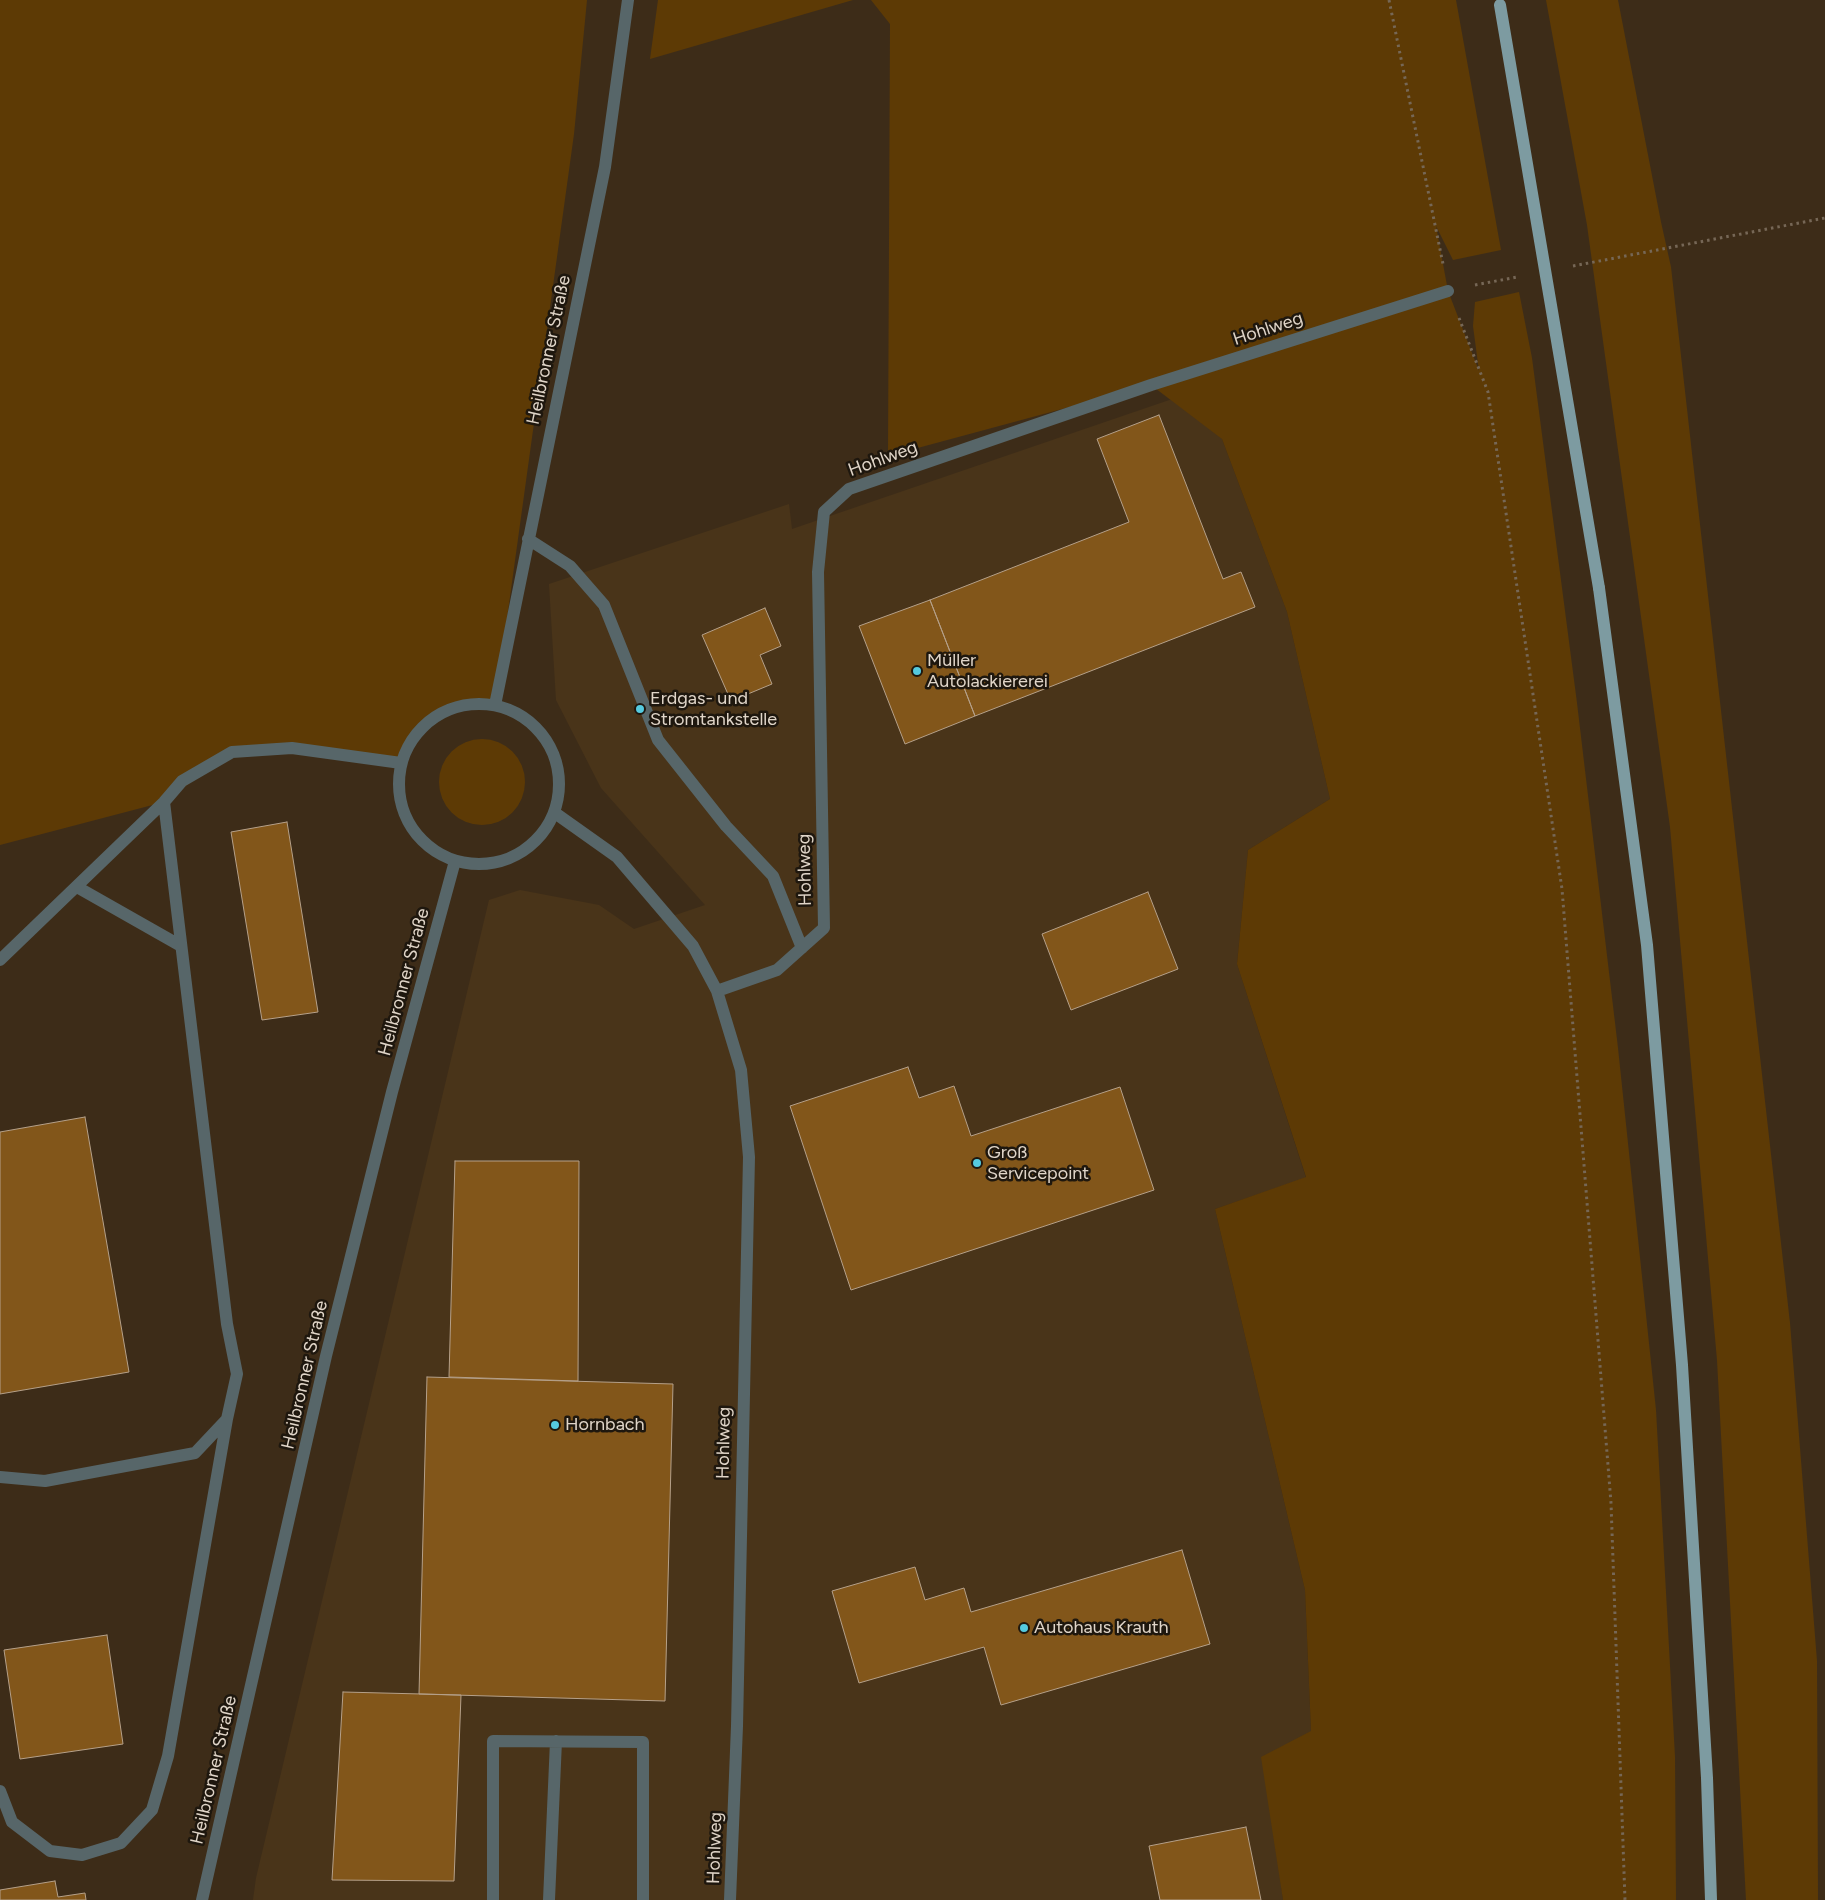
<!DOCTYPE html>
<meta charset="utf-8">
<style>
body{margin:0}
canvas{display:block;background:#3d2c18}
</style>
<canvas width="1825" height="1900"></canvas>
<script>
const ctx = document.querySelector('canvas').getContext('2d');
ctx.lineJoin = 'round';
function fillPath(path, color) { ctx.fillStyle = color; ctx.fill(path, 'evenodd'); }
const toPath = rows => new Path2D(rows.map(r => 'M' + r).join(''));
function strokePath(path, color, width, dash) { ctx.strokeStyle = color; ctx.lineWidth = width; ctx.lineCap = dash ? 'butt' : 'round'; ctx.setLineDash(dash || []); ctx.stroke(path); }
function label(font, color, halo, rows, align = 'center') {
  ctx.font = font + ' Figtree,sans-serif'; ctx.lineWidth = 5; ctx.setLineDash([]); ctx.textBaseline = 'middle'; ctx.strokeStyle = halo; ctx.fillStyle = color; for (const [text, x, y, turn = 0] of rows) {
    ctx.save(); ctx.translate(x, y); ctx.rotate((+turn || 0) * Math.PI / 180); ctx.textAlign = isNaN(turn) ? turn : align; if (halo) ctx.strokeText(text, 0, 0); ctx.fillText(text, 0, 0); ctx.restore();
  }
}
fillPath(toPath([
 [1184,395,1222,439,1287,612,1330,799,1248,850,1237,964,1306,1178,1215,1209,1305,1590,1311,1731,1279,1865,1283,1900,253,1900,256,1878,489,900,520,890,599,905,634,929,705,905,601,788,556,700,549,584,789,504,792,529]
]), '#493419');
fillPath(toPath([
 [0,0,587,0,574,134,495,705,471,703,448,709,427,722,411,740,401,763,292,748,232,752,164,802,0,845],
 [658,0,853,0,650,59],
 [871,0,1456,0,1501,250,1453,260,1436,226,1448,291,1479,371,1473,326,1475,302,1519,292,1532,358,1577,703,1618,1048,1656,1410,1675,1757,1676,1900,1283,1900,1261,1757,1311,1731,1305,1590,1215,1209,1306,1177,1237,964,1248,850,1330,799,1287,612,1222,439,1151,385,888,456,890,24],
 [1546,0,1618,0,1661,222,1671,267,1790,1323,1817,1661,1818,1900,1746,1900,1717,1360,1670,827,1587,225],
 '439 782a43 43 0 1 1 86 0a43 43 0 1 1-86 0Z'
]), '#5d3a05');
const building = toPath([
 [1159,415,1223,579,1241,572,1255,607,975,716,930,600,1129,522,1097,439,1159,415],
 [930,600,975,716,905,744,859,626,930,600],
 [765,608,781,646,760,655,772,684,731,701,702,635,765,608],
 [287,822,318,1012,262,1020,231,832,287,822],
 [1148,892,1178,969,1071,1010,1042,934,1148,892],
 [908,1067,919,1098,954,1086,971,1136,1120,1087,1154,1190,851,1290,790,1106,908,1067],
 [85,1117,129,1372,0,1394,0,1132,85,1117],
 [455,1161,579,1161,578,1381,449,1377,455,1161],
 [427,1377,673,1384,665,1701,419,1694,427,1377],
 [1182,1550,1210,1644,1001,1705,984,1647,859,1683,832,1591,915,1567,925,1600,964,1588,971,1612,1182,1550],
 [107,1635,123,1744,20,1759,4,1650,107,1635],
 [343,1692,461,1695,454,1881,332,1880,343,1692],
 [1246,1827,1261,1900,1160,1900,1149,1846,1246,1827],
 [55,1881,58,1897,85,1893,86,1900,0,1900,0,1890,55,1881]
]);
fillPath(building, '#82561a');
strokePath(building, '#b5a089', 1);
strokePath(toPath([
 [1389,0,1443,264],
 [1573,266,1825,218],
 [1475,285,1517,277],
 [1459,318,1488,392,1562,889,1611,1503,1625,1900]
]), '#766756', 3, [2.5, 4]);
strokePath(toPath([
 [528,539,570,566,604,605,658,740,726,826,773,876,802,948],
 '399 784a80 80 0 1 1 160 0a80 80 0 1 1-160 0Z',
 [495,705,605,167,628,0],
 [555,813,617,857,693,946,717,991,741,1070,749,1157,737,1726,730,1900],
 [77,887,181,946],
 [0,960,164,802,182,781,232,752,292,748,401,763],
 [717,991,777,970,824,928,818,572,824,512,849,489,1151,385,1448,291],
 [0,1477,45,1481,195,1453,227,1419,237,1374,227,1324,164,802],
 [0,1791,12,1822,50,1851,82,1855,121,1843,152,1810,168,1756,227,1419],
 [202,1900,326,1356,392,1092,455,861],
 [493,1900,493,1741,643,1742,643,1900],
 [549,1900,556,1741]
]), '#576669', 12);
strokePath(toPath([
 [1599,588,1647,945,1682,1365,1707,1778,1711,1900]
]), '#7d9ba1', 12);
strokePath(toPath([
 [1500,5,1599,588]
]), '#7d9ba1', 12);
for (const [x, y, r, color] of [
 [917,671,5,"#55cadf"],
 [640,709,5,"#55cadf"],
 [977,1163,5,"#55cadf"],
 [555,1425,5,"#55cadf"],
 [1024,1628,5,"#55cadf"]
]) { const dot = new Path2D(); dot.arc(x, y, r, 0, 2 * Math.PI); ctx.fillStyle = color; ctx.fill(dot); strokePath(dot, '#1e170e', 2); }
label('18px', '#e0d5c8', '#1e170e', [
 ["Hohlweg",1268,329,-18],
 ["Heilbronner Straße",549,350,-78],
 ["Hohlweg",883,459,-20],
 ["Hohlweg",805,870,-91],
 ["Heilbronner Straße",404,982,-75],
 ["Heilbronner Straße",305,1375,-77],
 ["Hohlweg",724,1443,-89],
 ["Heilbronner Straße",214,1770,-77],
 ["Hohlweg",715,1848,-88]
]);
label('18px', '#e0d5c8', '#1e170e', [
 ["Müller",927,661],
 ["Autolackiererei",927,682],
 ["Erdgas- und",650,699],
 ["Stromtankstelle",650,720],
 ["Groß",987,1153],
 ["Servicepoint",987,1174],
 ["Hornbach",565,1425],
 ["Autohaus Krauth",1034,1628]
], 'left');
</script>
